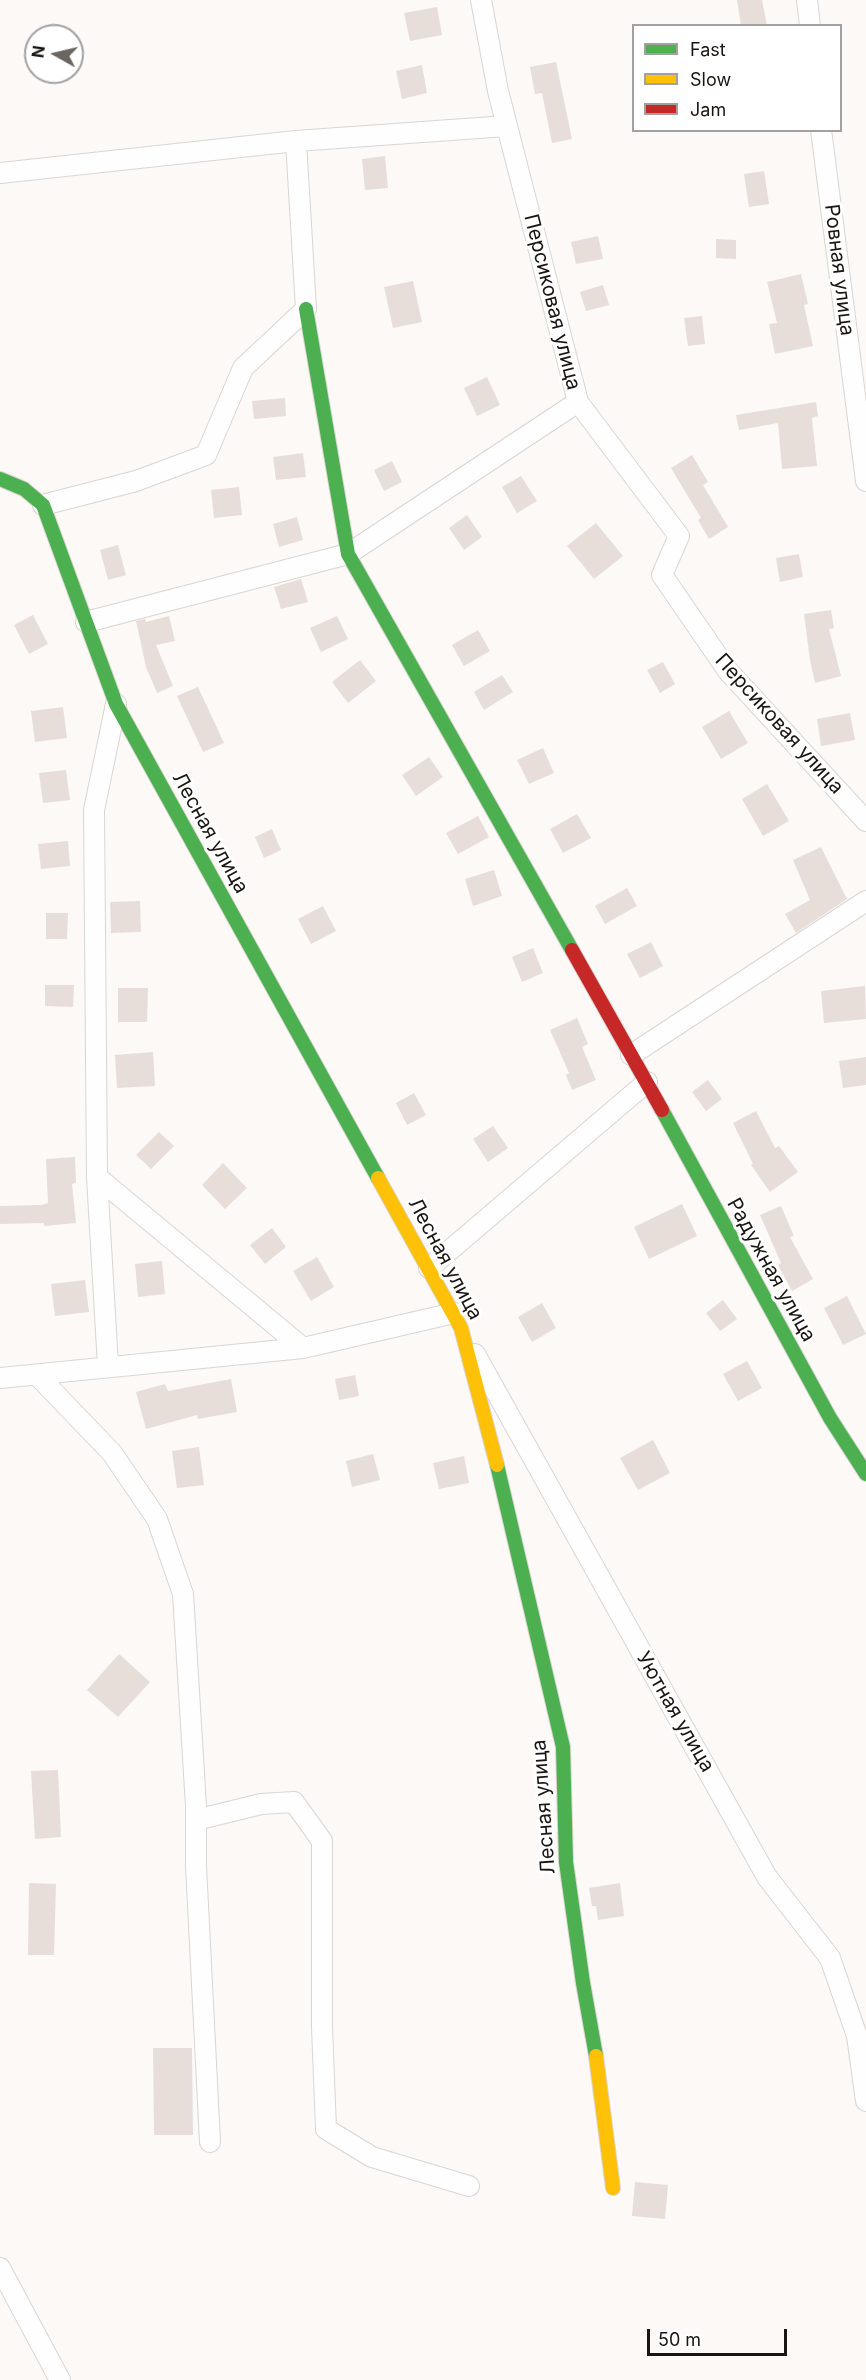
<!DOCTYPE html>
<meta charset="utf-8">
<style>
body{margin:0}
#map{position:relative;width:866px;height:2380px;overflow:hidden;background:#fcf9f6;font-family:Inter,sans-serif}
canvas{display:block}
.legend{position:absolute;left:632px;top:24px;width:210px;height:108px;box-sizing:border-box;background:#fff;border:2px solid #a3a1a0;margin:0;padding:8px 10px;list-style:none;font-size:18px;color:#1a1511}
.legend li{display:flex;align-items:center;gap:12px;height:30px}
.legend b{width:30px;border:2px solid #a3a1a0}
.north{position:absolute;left:24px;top:24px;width:60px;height:60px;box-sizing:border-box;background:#fff;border:2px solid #a3a1a0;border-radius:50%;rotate:278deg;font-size:16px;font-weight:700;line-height:24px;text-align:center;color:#1a1511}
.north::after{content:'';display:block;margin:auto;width:21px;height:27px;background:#696561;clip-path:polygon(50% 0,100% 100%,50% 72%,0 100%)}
.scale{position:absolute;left:647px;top:2329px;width:140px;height:27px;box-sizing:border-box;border:3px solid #1a1511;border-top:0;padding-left:8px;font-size:18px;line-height:21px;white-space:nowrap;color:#1a1511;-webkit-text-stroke:4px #fff;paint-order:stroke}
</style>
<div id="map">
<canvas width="866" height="2380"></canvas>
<ul class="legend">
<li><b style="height:8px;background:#4caf50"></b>Fast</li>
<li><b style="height:8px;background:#ffc107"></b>Slow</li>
<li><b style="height:8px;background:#c62828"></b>Jam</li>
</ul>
<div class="north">N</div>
<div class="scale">50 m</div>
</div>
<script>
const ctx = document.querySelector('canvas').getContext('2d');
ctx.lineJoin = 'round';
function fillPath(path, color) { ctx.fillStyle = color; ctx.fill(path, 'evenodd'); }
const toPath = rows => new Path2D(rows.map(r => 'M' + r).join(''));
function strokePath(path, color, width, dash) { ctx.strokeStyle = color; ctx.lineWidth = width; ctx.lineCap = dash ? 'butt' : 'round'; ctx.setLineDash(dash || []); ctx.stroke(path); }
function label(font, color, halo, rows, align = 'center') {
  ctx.font = font + ' Inter,sans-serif'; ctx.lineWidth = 6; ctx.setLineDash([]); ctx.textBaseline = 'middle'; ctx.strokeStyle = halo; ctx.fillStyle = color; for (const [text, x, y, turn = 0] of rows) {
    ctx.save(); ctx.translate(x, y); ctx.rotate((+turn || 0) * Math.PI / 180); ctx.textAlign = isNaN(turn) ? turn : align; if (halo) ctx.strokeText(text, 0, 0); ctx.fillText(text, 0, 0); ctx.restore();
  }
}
fillPath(toPath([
 [737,0,762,0,767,26,741,26],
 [437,7,442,35,410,41,404,13],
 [556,62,572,139,552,143,542,93,535,94,530,67],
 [422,65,427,93,402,99,396,71],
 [385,156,388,188,365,190,362,159],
 [764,171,769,204,749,207,744,174],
 [598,236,603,259,576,264,571,242],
 [716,239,736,240,736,259,716,258],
 [801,274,808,304,804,305,813,346,775,354,769,324,777,323,767,282],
 [413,281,422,322,393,328,384,287],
 [603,285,609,305,586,311,580,292],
 [702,316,705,344,688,346,684,318],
 [487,377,500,405,477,416,464,388],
 [285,398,286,416,254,419,252,401],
 [816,402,818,416,812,418,817,466,782,469,778,423,739,430,736,415],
 [303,453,306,477,276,480,273,457],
 [692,455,708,482,703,485,728,527,709,539,698,520,701,518,671,468],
 [392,461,402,482,384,491,374,470],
 [521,476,537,501,517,513,502,487],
 [239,487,242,515,214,518,211,490],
 [467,515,482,537,464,550,449,528],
 [297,517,303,540,279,547,273,524],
 [596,523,623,556,594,579,567,546],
 [118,545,126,575,108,580,100,550],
 [799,554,803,577,780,582,776,558],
 [301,579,308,602,281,609,274,587],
 [831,610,834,628,829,629,841,676,815,683,810,660,804,614],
 [33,615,48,644,29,654,14,625],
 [169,616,175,641,156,645,173,686,157,693,146,667,136,621,145,619,146,622],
 [337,616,348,639,321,652,310,628],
 [478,630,490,651,464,666,452,645],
 [360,660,376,681,348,703,332,682],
 [663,662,675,684,660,693,647,670],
 [502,675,513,692,484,710,474,692],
 [198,687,224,743,203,752,177,696],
 [63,707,67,738,35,742,31,711],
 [729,711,748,743,721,759,702,727],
 [850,713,855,740,821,746,817,719],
 [543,748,554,773,529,784,517,760],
 [429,757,443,777,416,796,402,775],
 [66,770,70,800,43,803,39,773],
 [767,784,789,821,763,836,742,799],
 [577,814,591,838,563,853,550,829],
 [478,816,489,837,458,854,446,833],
 [272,829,281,850,264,858,255,837],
 [68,841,70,866,41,869,38,844],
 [821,847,847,899,796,933,785,914,810,900,793,860],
 [494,870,502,896,473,906,465,879],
 [627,888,637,906,605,924,595,906],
 [140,901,141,932,111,933,110,902],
 [323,906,336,931,311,944,298,919],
 [46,913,68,913,67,939,46,939],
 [651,942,663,966,640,978,627,954],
 [533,948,543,973,522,982,512,957],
 [45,985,74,985,73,1007,45,1006],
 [865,986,866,1019,824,1023,821,991],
 [118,988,148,988,147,1022,118,1022],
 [577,1018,588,1044,582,1047,596,1080,572,1090,566,1075,569,1073,550,1030],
 [153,1052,155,1086,117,1088,115,1055],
 [866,1057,866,1085,843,1088,839,1061],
 [708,1080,722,1099,706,1111,692,1092],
 [414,1093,426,1115,407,1125,396,1103],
 [756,1111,775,1148,779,1146,798,1172,770,1192,751,1165,753,1164,733,1123],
 [493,1126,508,1148,488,1162,473,1139],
 [159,1132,174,1146,151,1169,136,1155],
 [75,1157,76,1183,72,1184,76,1223,44,1226,44,1223,0,1224,0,1206,42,1205,48,1203,46,1159],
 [223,1163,247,1188,225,1209,202,1185],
 [682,1204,697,1236,649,1259,634,1227],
 [781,1206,794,1236,790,1237,813,1279,792,1291,778,1265,781,1263,760,1215],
 [272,1228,286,1247,265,1264,250,1245],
 [317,1257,334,1287,311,1301,293,1271],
 [162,1261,165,1294,138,1297,135,1264],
 [85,1280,89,1312,55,1316,51,1284],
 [847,1296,866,1334,843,1345,824,1308],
 [723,1300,737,1319,720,1331,706,1313],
 [542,1303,556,1328,532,1342,518,1317],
 [747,1361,762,1388,738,1401,723,1374],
 [355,1375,359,1396,339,1400,335,1379],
 [231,1379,237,1412,198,1419,197,1415,146,1429,136,1392,165,1384,168,1391],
 [653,1440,670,1473,638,1490,620,1458],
 [199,1447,204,1485,177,1488,172,1451],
 [373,1454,380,1480,352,1487,346,1461],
 [464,1456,469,1483,439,1489,433,1463],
 [119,1654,150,1682,118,1717,87,1690],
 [58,1770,61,1837,35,1839,31,1771],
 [29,1883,56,1884,54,1955,28,1955],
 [620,1883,624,1916,598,1920,596,1906,592,1906,589,1888],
 [153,2048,192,2048,193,2135,154,2135],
 [635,2182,668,2185,665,2219,632,2216]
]), '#e7deda');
const street = toPath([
 [481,0,498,91,578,402,679,536,662,575,728,671,866,821],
 [807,0,810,26],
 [821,130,866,481],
 [296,141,507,126],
 [0,173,296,141,306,309,243,368,206,455,136,481,43,505],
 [86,622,348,554,578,402],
 [631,1055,866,901],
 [97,1177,303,1348],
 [429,1268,647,1082],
 [475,1354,767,1877,830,1958,857,2036,866,2101],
 [108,1366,97,1177,94,810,116,704],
 [38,1376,112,1453,157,1519,183,1594,196,1806,196,1866,210,2142],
 [0,1378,303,1348,454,1313],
 [196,1820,261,1804,294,1802,322,1841,322,2027,326,2129,372,2157,469,2186],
 [0,2268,60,2380]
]);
const fast = toPath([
 [306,309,348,554,572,950],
 [0,479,24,489,43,505,116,704,378,1178],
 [662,1110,830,1418,866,1474],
 [497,1465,563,1747,566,1862,583,1983,596,2056]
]);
const slow = toPath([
 [378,1178,461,1328,497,1465],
 [596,2056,613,2188]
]);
const jam = toPath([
 [572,950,662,1110]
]);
strokePath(street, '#d9d6d2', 22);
strokePath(fast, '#d9d6d2', 16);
strokePath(slow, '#d9d6d2', 16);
strokePath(jam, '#d9d6d2', 16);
strokePath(street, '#fffefe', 20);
strokePath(fast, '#4caf50', 14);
strokePath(slow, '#ffc107', 14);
strokePath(jam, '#c62828', 14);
label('20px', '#1a1511', '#fff', [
 ["Ровная улица",839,270,83],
 ["Персиковая улица",552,302,76],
 ["Персиковая улица",779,724,48],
 ["Лесная улица",210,833,61],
 ["Лесная улица",445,1259,62],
 ["Радужная улица",771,1270,61],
 ["Уютная улица",675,1712,60],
 ["Лесная улица",544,1807,-94]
]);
</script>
